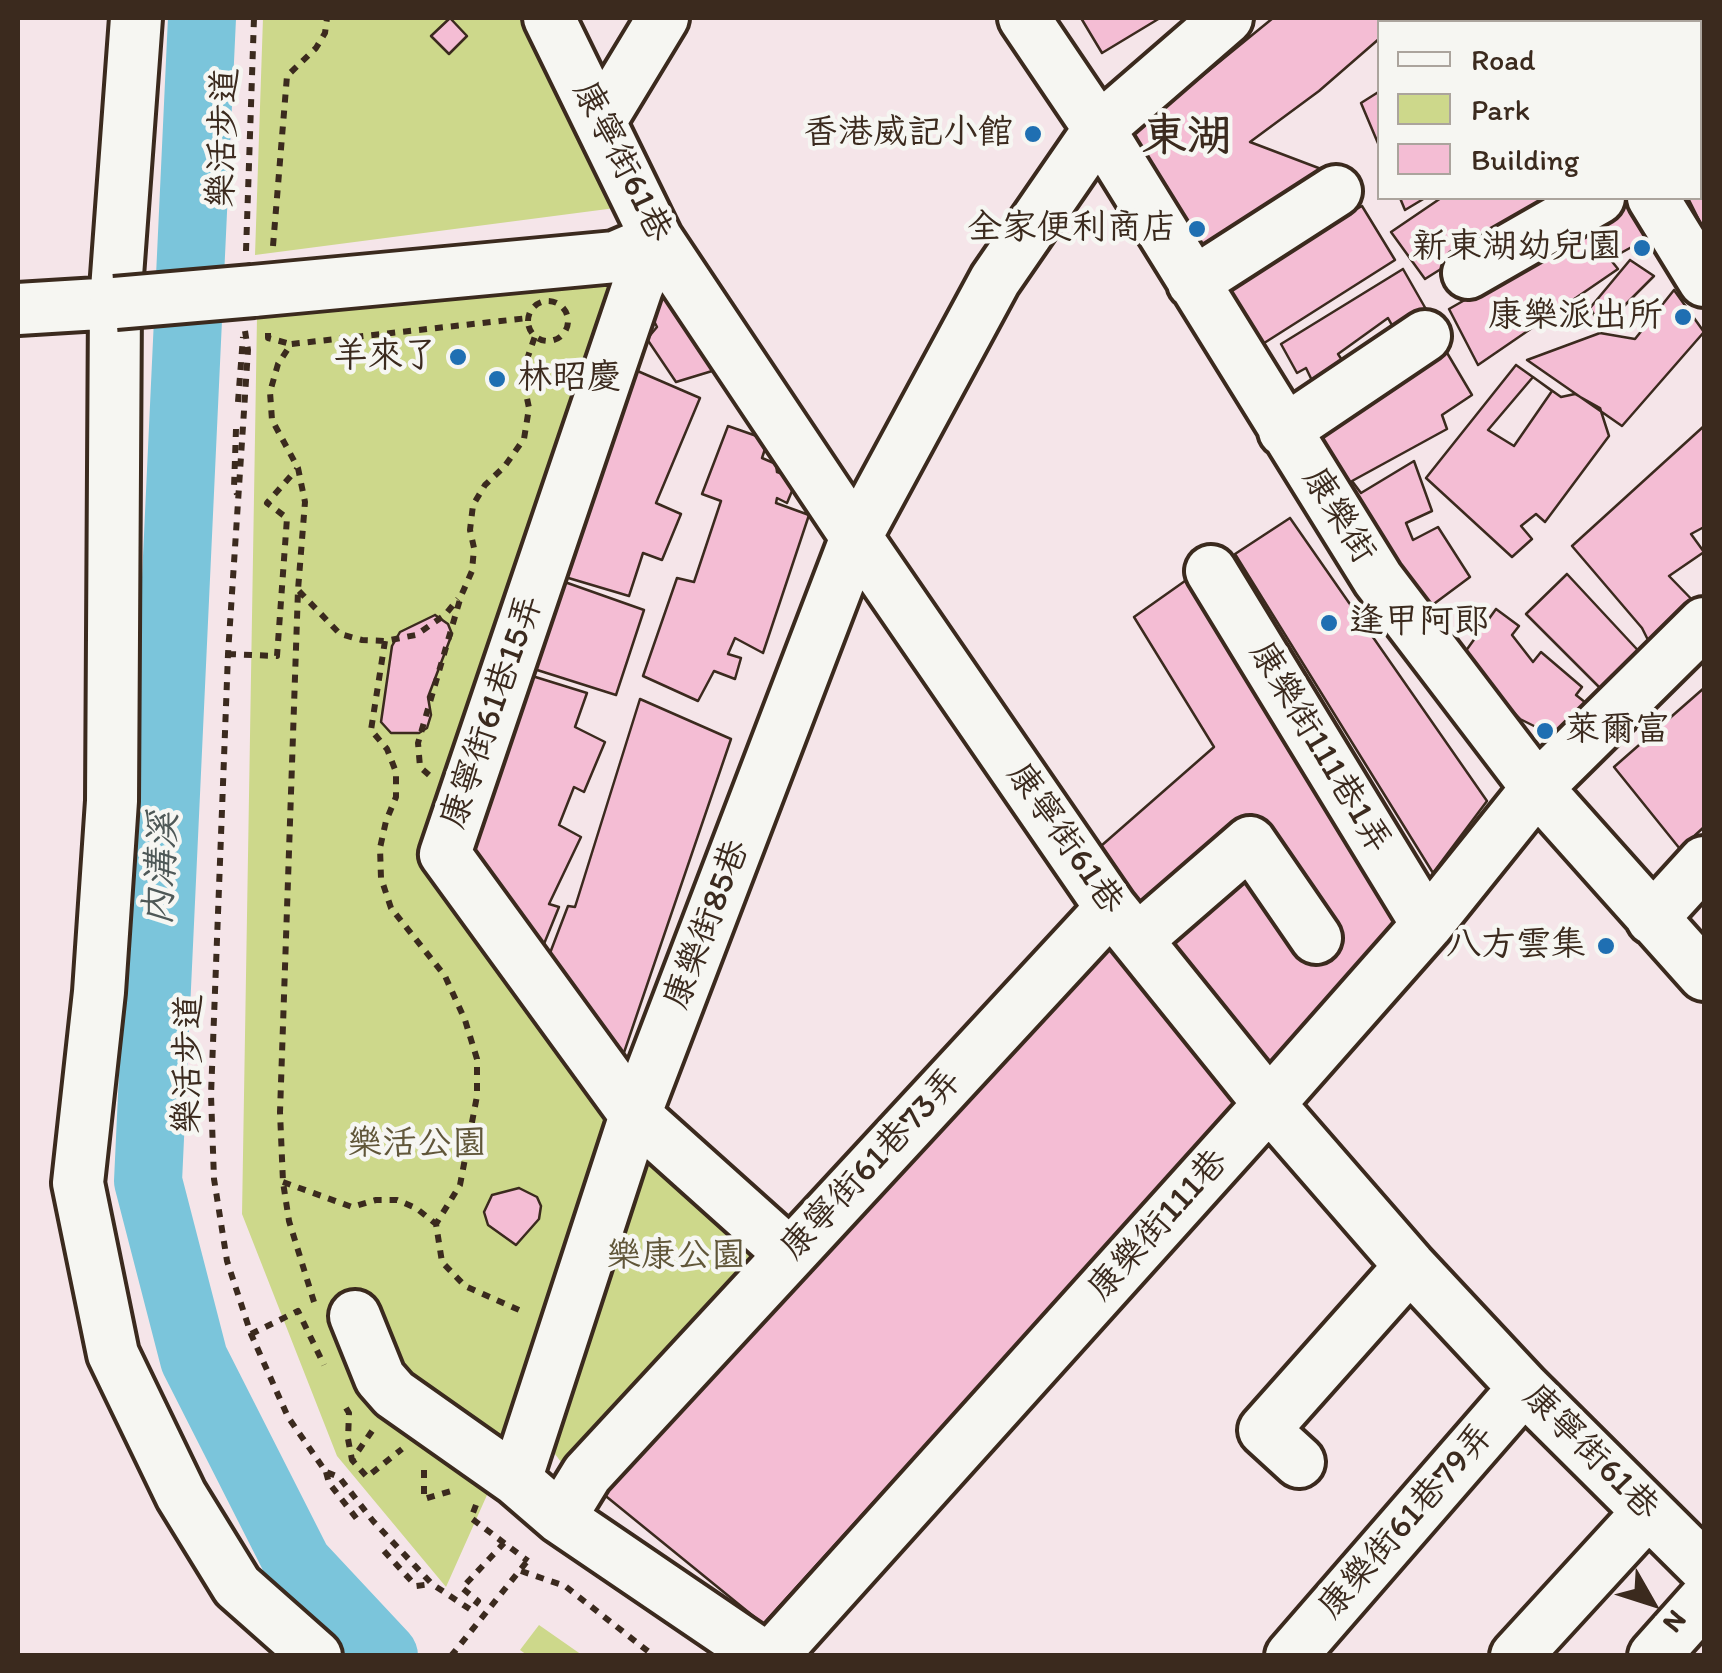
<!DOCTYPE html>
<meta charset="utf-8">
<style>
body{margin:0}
#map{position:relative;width:1722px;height:1673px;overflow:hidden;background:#f5e5e9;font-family:Itim,sans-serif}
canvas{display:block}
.frame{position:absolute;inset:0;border:20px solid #3b2a1e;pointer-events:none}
.legend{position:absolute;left:1377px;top:20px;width:325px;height:180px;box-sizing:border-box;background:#f6f6f2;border:2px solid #aba49d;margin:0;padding:12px 18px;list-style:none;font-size:30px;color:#3b2a1e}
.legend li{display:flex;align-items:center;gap:20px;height:50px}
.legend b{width:50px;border:2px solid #aba49d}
.north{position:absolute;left:1602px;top:1553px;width:100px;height:100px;-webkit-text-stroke:8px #f6f6f2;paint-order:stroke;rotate:129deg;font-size:28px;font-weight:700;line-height:40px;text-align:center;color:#3b2a1e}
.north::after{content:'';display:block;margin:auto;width:35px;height:45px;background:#3b2a1e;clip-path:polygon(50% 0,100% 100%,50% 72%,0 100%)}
</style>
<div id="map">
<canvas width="1722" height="1673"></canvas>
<div class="frame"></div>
<ul class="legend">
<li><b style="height:12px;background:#f6f6f2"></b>Road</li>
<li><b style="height:28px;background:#cdd88b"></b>Park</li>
<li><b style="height:28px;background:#f4bdd4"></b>Building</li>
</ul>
<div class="north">N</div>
</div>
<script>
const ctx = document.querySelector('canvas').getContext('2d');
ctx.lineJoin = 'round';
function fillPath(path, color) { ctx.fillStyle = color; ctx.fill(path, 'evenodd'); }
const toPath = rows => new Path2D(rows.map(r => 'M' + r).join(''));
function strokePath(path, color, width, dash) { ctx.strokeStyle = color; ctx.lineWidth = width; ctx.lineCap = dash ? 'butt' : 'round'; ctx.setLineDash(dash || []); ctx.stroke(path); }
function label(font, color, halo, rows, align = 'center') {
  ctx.font = font + ' Itim,"LXGW WenKai TC",sans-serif'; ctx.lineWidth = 9; ctx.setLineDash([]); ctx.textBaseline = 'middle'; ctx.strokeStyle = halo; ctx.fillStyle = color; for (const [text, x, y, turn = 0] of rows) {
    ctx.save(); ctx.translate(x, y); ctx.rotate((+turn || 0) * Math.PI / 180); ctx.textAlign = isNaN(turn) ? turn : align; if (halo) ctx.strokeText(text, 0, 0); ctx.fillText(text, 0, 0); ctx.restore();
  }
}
fillPath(toPath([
 [263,18,527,18,623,207,255,255],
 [619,284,425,857,609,1115,487,1495,446,1587,337,1456,242,1214,257,317],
 [647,1151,764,1255,568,1463,561,1462,552,1450],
 [539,1625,582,1655,527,1655,520,1650]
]), '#cdd88b');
strokePath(toPath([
 [202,18,148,1181,194,1359,298,1564,384,1656]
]), '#7bc5db', 68);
const building = toPath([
 [450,18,467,36,449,54,431,36,450,18],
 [1081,18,1160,18,1102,53,1081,18],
 [1273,18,1467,18,1457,22,1380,22,1380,38,1319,91,1250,142,1337,175,1197,265,1120,143,1273,18],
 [1619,18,1663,18,1666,22,1610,22,1619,18],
 [1704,31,1704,94,1700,98,1700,35,1704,31],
 [1380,91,1380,148,1361,103,1380,91],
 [1704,168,1704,230,1688,198,1700,198,1700,170,1704,168],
 [1400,198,1425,198,1405,210,1400,198],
 [1441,198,1554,198,1425,279,1391,232,1441,198],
 [1616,198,1635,198,1657,233,1610,259,1618,269,1478,365,1449,309,1484,289,1616,198],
 [1362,206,1395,260,1250,352,1217,287,1362,206],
 [1630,260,1654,276,1602,328,1590,308,1630,260],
 [1403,269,1431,318,1399,338,1388,318,1338,354,1349,371,1317,391,1306,368,1297,373,1281,344,1403,269],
 [665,280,722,368,676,382,647,339,657,327,651,315,665,280],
 [1674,290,1704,332,1622,426,1527,360,1600,333,1635,339,1674,290],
 [1443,346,1472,395,1442,415,1447,429,1352,481,1361,493,1414,461,1432,511,1406,523,1413,540,1438,527,1470,577,1423,612,1310,434,1443,346],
 [1516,365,1561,397,1575,394,1600,408,1609,436,1545,522,1536,514,1521,526,1532,539,1512,557,1426,478,1516,365],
 [626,366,700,398,656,503,681,514,662,560,643,553,629,596,555,574,626,366],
 [1533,377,1552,391,1514,446,1488,430,1533,377],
 [728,426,768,440,762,458,776,464,777,472,797,479,787,503,777,498,776,503,809,515,763,653,735,638,728,654,741,658,735,679,714,671,698,701,643,676,677,578,694,582,721,501,702,494,728,426],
 [1704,426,1704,527,1691,534,1704,552,1669,576,1702,610,1657,658,1642,628,1572,546,1704,426],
 [1290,518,1487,801,1433,873,1235,554,1290,518],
 [1567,574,1646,659,1609,697,1526,614,1567,574],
 [1192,576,1402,911,1261,1083,1093,853,1214,747,1134,617,1192,576],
 [559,580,644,610,616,695,534,669,559,580],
 [1496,609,1519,626,1512,635,1533,662,1541,652,1582,687,1576,695,1591,707,1562,740,1520,719,1460,659,1496,609],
 [435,615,448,624,452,634,428,697,431,715,427,728,419,733,391,733,381,722,392,646,400,632,435,615],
 [529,675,587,693,575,727,605,742,584,792,574,787,559,825,581,837,549,904,559,907,535,966,468,867,529,675],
 [1704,688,1704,827,1680,849,1614,767,1704,688],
 [640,699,731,739,617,1073,542,974,568,906,575,907,640,699],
 [1113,943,1235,1104,763,1624,602,1493,1113,943],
 [519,1188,537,1197,541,1206,539,1219,516,1245,488,1225,484,1212,492,1195,519,1188]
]);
fillPath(building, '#f4bdd4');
strokePath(building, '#3b2a1e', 2.5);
const minor = toPath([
 [136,18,115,303,112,801,99,992,78,1183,113,1354,181,1495,237,1586,316,1656],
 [549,18,657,239,856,537,1111,908,1269,1104,1410,1266,1524,1388,1704,1567],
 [1024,18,1099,129,1378,579,1537,788,1704,975],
 [1566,18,1569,22],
 [600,122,663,18],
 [1700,134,1704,131],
 [1653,198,1704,281],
 [657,239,637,288,445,854,635,1115,790,1254],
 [1468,273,1599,198],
 [1193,283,1336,191],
 [253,291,615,257,657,239],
 [18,309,115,303],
 [1284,431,1425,336],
 [1211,571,1427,925],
 [1652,919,1704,862],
 [1137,940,1250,842,1316,938],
 [355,1316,380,1378,394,1394,516,1480],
 [1299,1462,1264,1430,1410,1266],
 [560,1518,587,1474,1111,908],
 [763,1656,560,1518,516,1480,635,1115,856,537,995,280,1099,129,1227,18],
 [772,1656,1269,1104,1427,925,1537,788,1704,623],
 [1291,1656,1524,1388],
 [1516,1656,1648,1512],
 [1654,1656,1704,1600]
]);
strokePath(minor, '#3b2a1e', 58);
strokePath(toPath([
 [273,246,287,76,316,48,325,33,327,18],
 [246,251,254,18],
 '528 321a20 20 0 1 1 40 0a20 20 0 1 1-40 0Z',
 [245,331,248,350,228,654,211,1095,214,1179,227,1261,251,1334,288,1417,326,1472,339,1477,373,1521,432,1584,471,1610,478,1601,462,1588,504,1543],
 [268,333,268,338,291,344],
 [238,402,243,337],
 [236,429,234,488,237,494],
 [299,591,340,634,362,640,385,641,416,635,445,615,458,599],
 [385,641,371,730,387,749,396,772,396,797,386,821,380,848,381,878,391,908,445,976,465,1020,477,1059,477,1096,460,1185,436,1224,442,1262,465,1286,526,1313],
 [228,654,277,656,287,518,267,503,297,469],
 [429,775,420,767,418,743,461,596,472,571,474,548,470,530,473,505,485,485,504,467,524,439,529,408,522,374,535,336],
 [283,1182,352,1207,376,1200,397,1200,416,1208,436,1224],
 [314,1302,289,1221,283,1182,280,1112,298,590,305,502,298,468,272,420,270,392,278,364,291,344,528,318],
 [251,1334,298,1311,324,1365],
 [346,1408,349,1413,348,1439,352,1460],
 [372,1431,352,1460,367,1477,402,1449],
 [424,1470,424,1499,455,1490],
 [326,1472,329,1483,360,1523],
 [476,1505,471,1518,528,1561],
 [384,1551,416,1586,431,1584],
 [521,1571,565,1586,654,1656],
 [451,1656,529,1559]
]), '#3b2a1e', 6, [8, 8]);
strokePath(minor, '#f6f6f2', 50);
const minorBridge = toPath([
 [115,303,253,291]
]);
strokePath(minorBridge, '#3b2a1e', 58, []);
strokePath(minorBridge, '#f6f6f2', 50);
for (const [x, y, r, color] of [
 [1033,134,10,"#1f6fb2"],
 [1197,229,10,"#1f6fb2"],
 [1642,248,10,"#1f6fb2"],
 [1683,317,10,"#1f6fb2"],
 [458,357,10,"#1f6fb2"],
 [497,379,10,"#1f6fb2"],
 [1329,623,10,"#1f6fb2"],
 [1545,731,10,"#1f6fb2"],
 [1606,946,10,"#1f6fb2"]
]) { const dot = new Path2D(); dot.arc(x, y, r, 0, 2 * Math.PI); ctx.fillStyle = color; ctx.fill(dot); strokePath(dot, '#f6f6f2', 4); }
label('35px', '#3b2a1e', '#f6f6f2', [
 ["香港威記小館",1013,134],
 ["全家便利商店",1177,229],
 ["新東湖幼兒園",1622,248],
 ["康樂派出所",1663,317],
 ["羊來了",438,357],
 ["林昭慶",517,379,"left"],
 ["逢甲阿郎",1349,623,"left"],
 ["萊爾富",1565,731,"left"],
 ["八方雲集",1586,946]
], 'right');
label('35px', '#3b2a1e', '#f6f6f2', [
 ["樂活步道",225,138,-88],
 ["康寧街61巷",621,162,63],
 ["康樂街",1338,516,58],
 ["康寧街61巷15弄",493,712,-71],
 ["康樂街111巷1弄",1319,748,59],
 ["康寧街61巷",1064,839,55],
 ["康樂街85巷",708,925,-69],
 ["樂活步道",190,1064,-89],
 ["康寧街61巷73弄",872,1165,-47],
 ["康樂街111巷",1159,1226,-48],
 ["康寧街61巷",1590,1453,45],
 ["康樂街61巷79弄",1407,1522,-49]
]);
label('35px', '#605639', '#f6f6f2', [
 ["樂活公園",417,1145],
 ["樂康公園",676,1257]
]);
label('italic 38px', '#4e5857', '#f6f6f2', [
 ["內溝溪",163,869,-87]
]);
label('bold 45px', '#3b2a1e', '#f6f6f2', [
 ["東湖",1187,139]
]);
</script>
